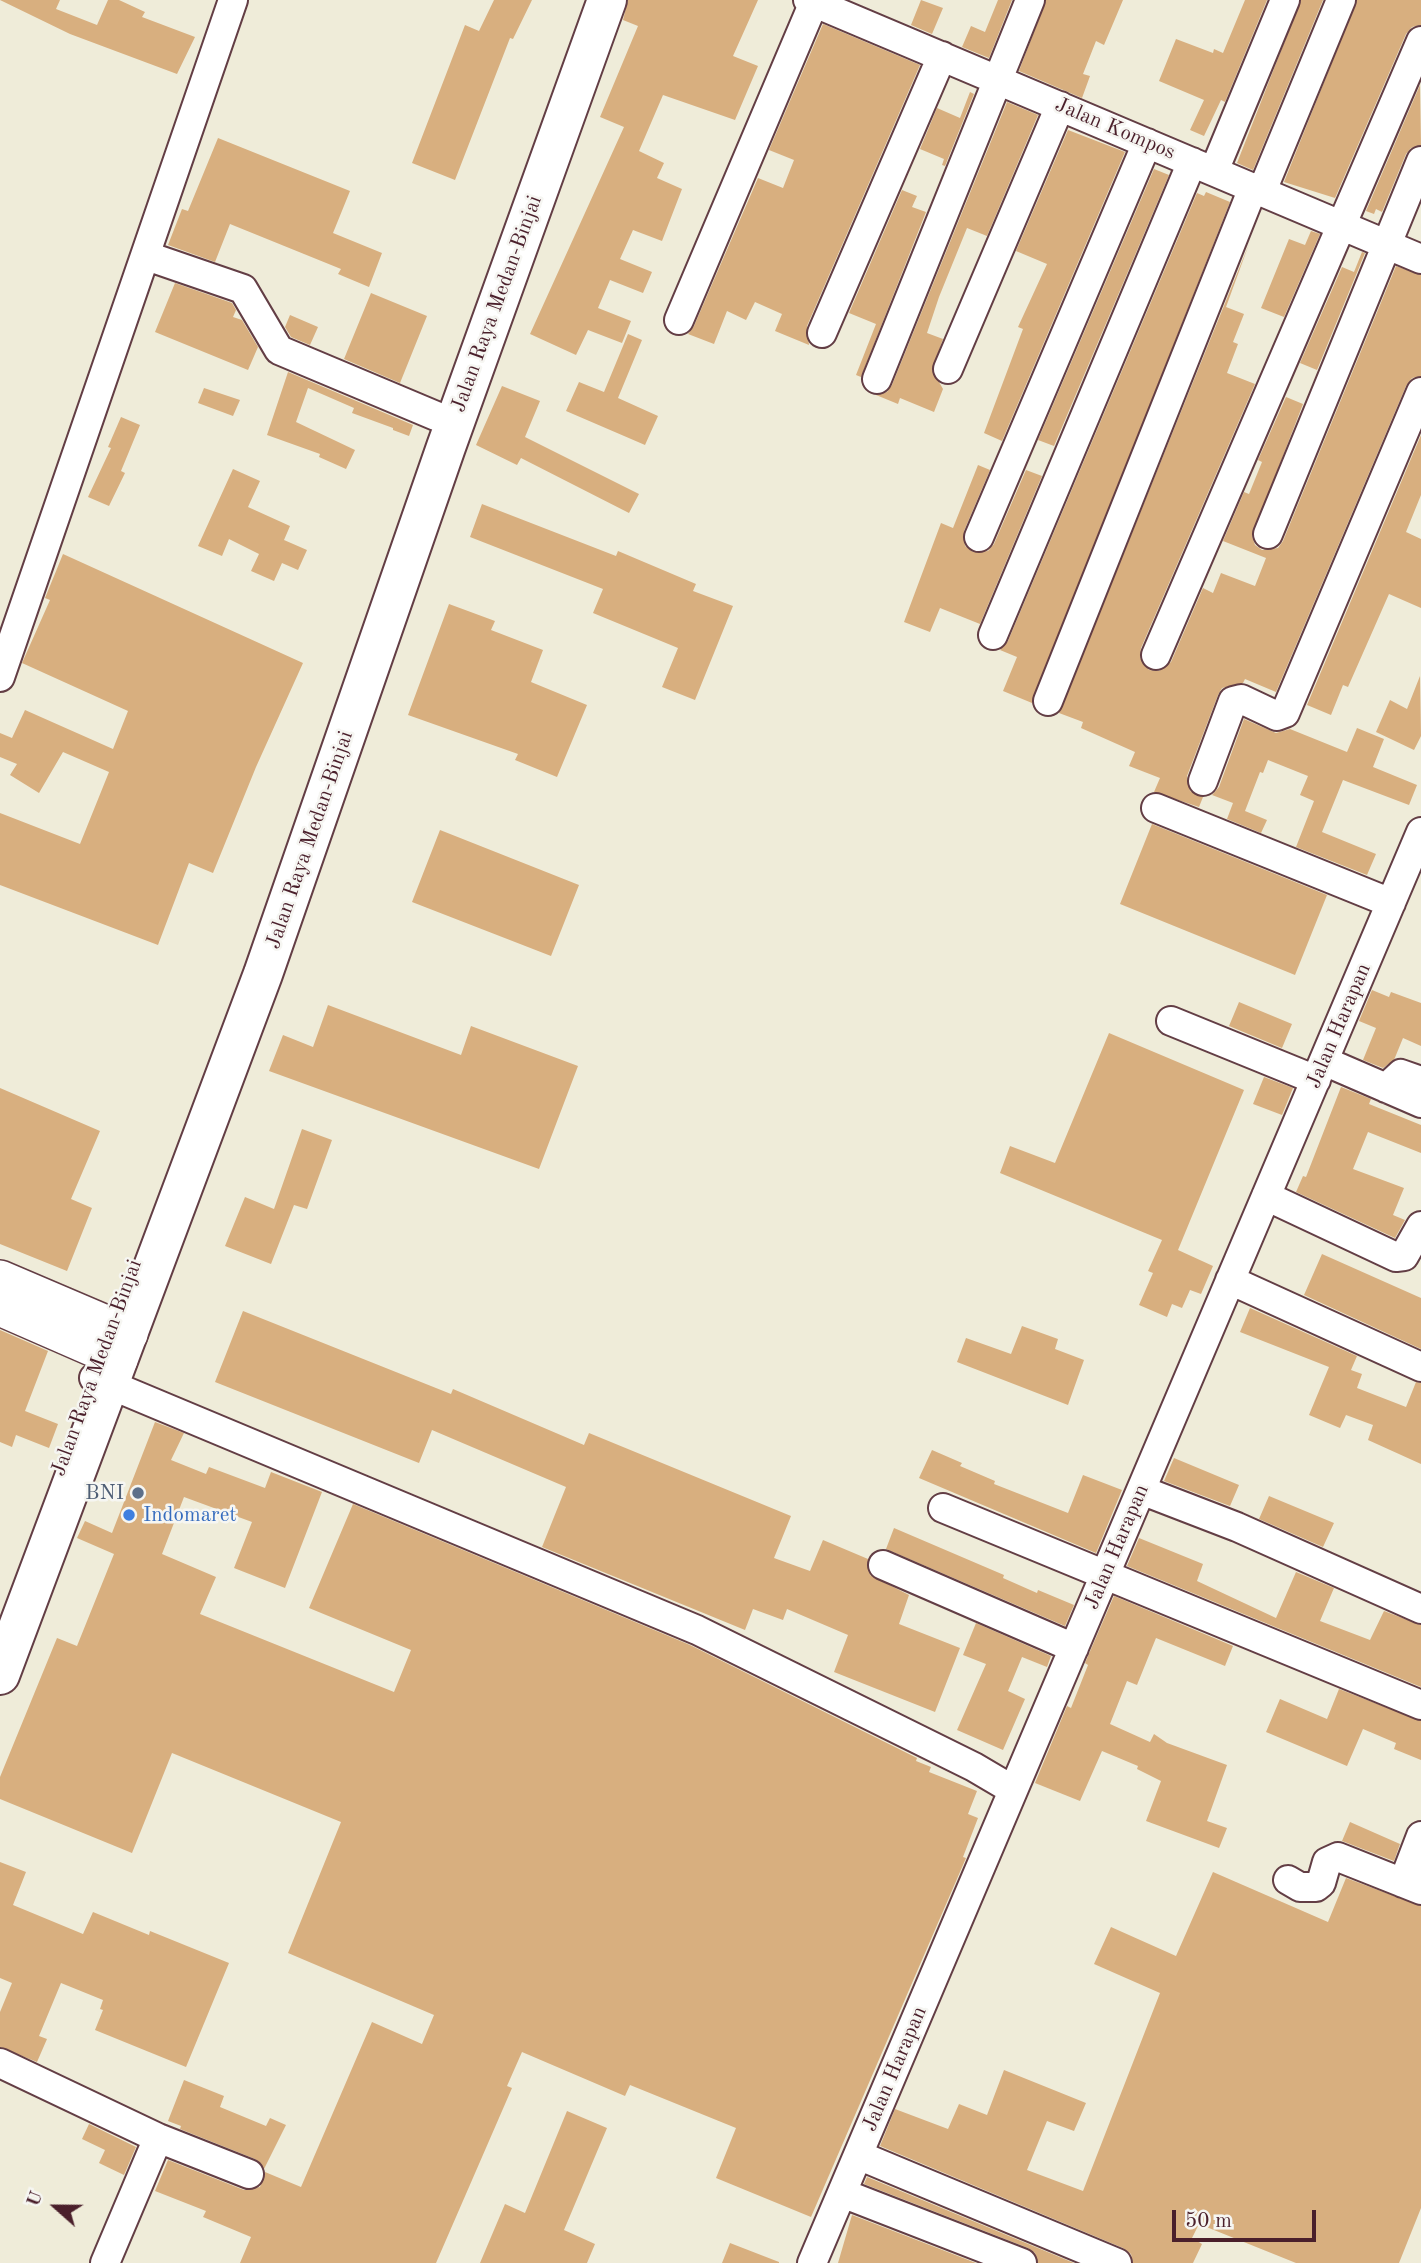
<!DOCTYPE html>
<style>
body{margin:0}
#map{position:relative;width:1421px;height:2263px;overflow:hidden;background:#efecd9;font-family:"Old Standard TT",serif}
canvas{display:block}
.north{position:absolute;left:21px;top:2172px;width:70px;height:70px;-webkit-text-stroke:5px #f6f6f2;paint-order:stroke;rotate:291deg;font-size:19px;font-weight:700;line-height:28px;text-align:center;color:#4a1f2b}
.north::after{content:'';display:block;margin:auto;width:24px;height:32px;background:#4a1f2b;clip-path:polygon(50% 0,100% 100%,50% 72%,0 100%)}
.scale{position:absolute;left:1172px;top:2210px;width:144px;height:32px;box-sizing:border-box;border:4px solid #4a1f2b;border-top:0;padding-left:9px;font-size:21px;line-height:24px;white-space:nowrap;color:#4a1f2b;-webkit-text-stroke:5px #f6f6f2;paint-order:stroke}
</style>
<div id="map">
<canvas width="1421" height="2263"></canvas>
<div class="north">U</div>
<div class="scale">50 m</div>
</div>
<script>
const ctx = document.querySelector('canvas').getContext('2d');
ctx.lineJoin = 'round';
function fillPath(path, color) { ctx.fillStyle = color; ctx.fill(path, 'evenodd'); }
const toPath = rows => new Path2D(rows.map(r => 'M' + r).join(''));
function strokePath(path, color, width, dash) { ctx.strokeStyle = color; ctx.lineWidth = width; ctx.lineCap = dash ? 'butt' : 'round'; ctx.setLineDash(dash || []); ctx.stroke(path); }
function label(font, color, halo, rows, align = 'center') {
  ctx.font = font + ' "Old Standard TT",serif'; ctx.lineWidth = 5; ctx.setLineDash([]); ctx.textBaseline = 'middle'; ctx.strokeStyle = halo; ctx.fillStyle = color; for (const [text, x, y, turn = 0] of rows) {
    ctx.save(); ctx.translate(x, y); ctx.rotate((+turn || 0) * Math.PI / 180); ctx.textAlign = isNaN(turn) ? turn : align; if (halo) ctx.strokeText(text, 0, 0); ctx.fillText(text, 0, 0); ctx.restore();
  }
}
fillPath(toPath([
 [0,0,60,0,56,9,97,25,108,0,119,0,145,12,142,17,195,37,177,74,70,34],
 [494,0,532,0,513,39,510,38,455,180,412,163,465,25,479,31],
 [628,0,758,0,733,56,758,66,735,120,663,95,639,151,664,163,657,178,682,189,662,241,633,230,620,259,652,272,643,293,610,280,598,308,631,321,622,343,588,330,576,355,530,334,624,127,600,117,638,26,623,20],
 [921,0,943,8,932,34,911,25],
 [998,0,1012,0,989,58,962,47,971,26,985,32],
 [1046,0,1123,0,1104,45,1096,41,1083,74,1090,76,1082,98,1019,71],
 [1245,0,1267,0,1225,102,1221,100,1204,136,1190,130,1204,100,1159,81,1176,39,1213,53,1214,49,1223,53],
 [1301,0,1323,0,1253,170,1237,163],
 [1357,0,1421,0,1421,25,1412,27,1406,34,1335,198,1284,182],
 [823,24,920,65,807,326,809,345,775,331,782,314,755,302,746,320,727,311,714,344,688,334,694,326,758,178,783,188,794,160,769,150],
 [1420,85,1421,145,1411,148,1406,154,1382,212,1376,209,1374,214,1366,211],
 [970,92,974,94,945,166,942,165,944,159,920,149,937,108,960,118],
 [1007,102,1038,115,987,236,967,228,939,297,927,333,943,339,932,370,943,389,934,412,900,398,898,404,876,395,887,392,892,385],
 [1068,130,1125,152,1002,441,984,433,1023,329,1018,327,1047,264,1016,251],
 [218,138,350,191,333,233,382,253,369,287,338,274,341,269,230,224,215,262,168,245,182,209,188,211],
 [1154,169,1169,175,1054,446,1038,440],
 [902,190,917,196,912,207,926,212,861,377,856,375,876,324,849,313],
 [1206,192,1230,202,1032,703,1003,691,1017,657,1000,650,1008,641,1197,193,1204,196],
 [1311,231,1320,234,1284,317,1261,308,1289,239,1305,245],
 [1249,244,1226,307,1244,314,1233,342,1238,344,1227,373,1255,384,1141,648,1140,658,1149,670,1159,671,1171,662,1203,588,1213,593,1221,573,1255,586,1266,558,1223,541,1244,492,1249,494,1262,462,1258,460,1286,397,1303,404,1252,536,1255,545,1262,550,1278,548,1283,541,1396,266,1421,275,1421,376,1412,378,1406,386,1276,692,1245,679,1243,683,1222,688,1218,695,1187,776,1190,791,1203,797,1199,807,1154,792,1160,778,1129,766,1135,752,1081,728,1083,722,1059,713],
 [1362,252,1365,253,1317,370,1300,363,1342,267,1354,272],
 [175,283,232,303,236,310,233,317,242,320,258,347,248,370,155,332],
 [371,293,427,316,400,383,344,359],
 [290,315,318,327,310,345,291,337,285,327],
 [628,334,642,340,618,398,658,416,645,445,566,411,579,382,604,392],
 [288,372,413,425,409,436,393,430,393,428,352,413,354,408,308,388,296,422,355,450,346,469,319,457,320,454,267,435],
 [502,386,540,401,525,437,639,494,629,513,521,458,517,465,476,445],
 [204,388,240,400,233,416,198,403],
 [121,417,140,425,121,471,125,473,109,506,88,497,111,448,108,447],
 [1421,435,1421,495,1406,532,1421,539,1421,608,1389,594,1348,687,1343,685,1331,715,1307,705],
 [978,465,990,470,964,531,965,546,973,552,988,551,994,544,1026,470,1042,476,980,624,940,608,930,632,904,622,941,523,953,528],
 [233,469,260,481,248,507,290,526,284,540,307,550,298,570,282,563,274,581,251,571,259,554,229,539,222,556,198,546],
 [482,504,616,556,618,551,696,584,693,591,733,606,695,700,662,687,678,648,593,613,603,589,470,537],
 [63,554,303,663,256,767,213,873,189,863,158,945,0,885,0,813,80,844,109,772,63,752,39,793,10,775,17,764,0,757,0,733,12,738,25,710,113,749,128,711,22,663,50,600,45,598],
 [449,604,495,621,491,630,543,650,531,682,587,705,557,777,515,760,518,754,408,715],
 [1420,676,1421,736,1414,750,1376,732,1390,700,1407,709],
 [1244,719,1276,733,1290,729,1347,752,1357,728,1384,739,1373,767,1417,785,1409,805,1343,780,1322,832,1376,854,1367,875,1296,847,1314,801,1300,795,1308,776,1268,760,1263,773,1260,772,1245,811,1267,820,1261,833,1227,819,1233,803,1212,795,1219,787],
 [1152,824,1327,895,1295,975,1120,904],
 [440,830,579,885,551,956,412,902],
 [1372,990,1389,997,1391,992,1421,1003,1421,1046,1403,1038,1394,1060,1383,1068,1363,1060,1376,1028,1359,1021],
 [1239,1002,1292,1024,1282,1048,1229,1026],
 [328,1005,461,1055,471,1026,578,1066,539,1169,269,1071,283,1035,313,1047],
 [1109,1033,1244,1090,1178,1250,1213,1266,1201,1294,1190,1290,1182,1308,1172,1304,1167,1317,1139,1305,1153,1273,1148,1271,1162,1240,1000,1173,1010,1146,1055,1163],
 [1264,1077,1293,1088,1282,1115,1253,1104],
 [1341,1087,1371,1099,1369,1104,1421,1125,1421,1153,1368,1132,1353,1169,1404,1188,1393,1215,1405,1220,1395,1238,1296,1192,1303,1176,1306,1177],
 [0,1088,100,1131,71,1199,92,1208,67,1271,0,1244],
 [302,1129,332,1140,307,1209,294,1205,271,1264,225,1246,245,1197,274,1209],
 [1322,1254,1421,1298,1421,1349,1304,1295],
 [1250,1308,1357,1356,1351,1370,1362,1374,1357,1388,1406,1407,1416,1382,1421,1383,1421,1464,1368,1440,1373,1425,1346,1415,1340,1428,1309,1415,1329,1367,1240,1332],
 [243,1311,451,1394,453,1389,584,1445,589,1433,791,1516,774,1558,810,1571,823,1540,868,1559,870,1575,909,1595,899,1624,960,1648,935,1712,834,1672,848,1635,787,1609,783,1620,753,1609,745,1630,542,1547,566,1487,432,1430,419,1463,215,1382],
 [1022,1326,1058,1339,1055,1349,1084,1360,1068,1405,957,1362,966,1338,1011,1354],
 [0,1330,48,1351,25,1411,58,1424,49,1448,16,1435,12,1447,0,1442],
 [155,1422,184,1433,171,1460,206,1474,209,1467,265,1488,271,1472,322,1492,285,1588,234,1568,252,1522,184,1497,162,1554,216,1577,200,1614,394,1692,411,1650,309,1608,353,1504,690,1645,917,1758,916,1761,931,1767,929,1772,977,1791,968,1814,978,1818,963,1857,966,1858,811,2217,716,2178,736,2128,630,2085,625,2096,522,2052,507,2086,512,2088,436,2263,240,2263,251,2237,203,2217,206,2211,155,2191,168,2160,244,2190,260,2187,265,2172,301,2187,372,2022,422,2044,434,2015,288,1953,341,1822,172,1753,132,1853,0,1799,0,1777,57,1638,77,1646,114,1554,77,1538,85,1521,112,1533],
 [932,1450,962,1463,960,1466,995,1481,994,1484,1068,1513,1083,1475,1122,1490,1096,1553,919,1478],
 [1174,1458,1239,1485,1230,1506,1164,1481],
 [1269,1496,1334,1523,1323,1547,1259,1519],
 [894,1528,1004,1575,1003,1578,1037,1593,1038,1590,1074,1605,1065,1626,886,1549],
 [1139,1538,1203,1564,1197,1581,1276,1618,1296,1572,1334,1588,1320,1621,1370,1640,1384,1611,1421,1625,1421,1687,1127,1566],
 [1114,1596,1233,1646,1225,1666,1156,1638,1137,1685,1127,1681,1110,1724,1150,1742,1154,1734,1167,1743,1227,1765,1207,1821,1227,1828,1219,1848,1146,1821,1161,1781,1137,1769,1138,1766,1102,1751,1080,1801,1035,1783,1067,1706,1071,1708,1088,1665,1085,1663],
 [976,1623,1051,1656,1047,1667,1022,1657,1008,1691,1025,1699,1003,1750,957,1730,986,1664,963,1655],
 [1339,1689,1421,1721,1421,1760,1394,1749,1396,1743,1363,1729,1347,1766,1266,1732,1280,1699,1327,1719],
 [1350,1822,1400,1844,1394,1861,1342,1841],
 [0,1862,26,1872,13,1905,83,1934,93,1912,149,1935,150,1931,229,1963,186,2067,95,2030,103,2010,100,2009,103,2000,61,1983,39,2036,47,2039,37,2062,0,2047,0,2012,12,1983,0,1978],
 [1213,1872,1328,1922,1346,1878,1421,1906,1421,2208,1399,2263,1296,2263,1199,2224,1192,2238,1202,2244,1193,2263,1133,2263,1131,2254,1123,2248,880,2146,895,2109,948,2129,959,2104,987,2115,1004,2070,1086,2103,1074,2131,1047,2121,1027,2170,1083,2191,1160,1993,1094,1964,1111,1927,1176,1956],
 [184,2080,224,2096,220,2107,266,2126,270,2118,286,2125,264,2169,255,2159,180,2129,181,2126,168,2121],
 [567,2111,607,2128,564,2230,595,2244,587,2263,480,2263,505,2204,525,2213],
 [89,2124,136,2147,124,2175,99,2163,105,2150,82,2139],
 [867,2177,1074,2263,1038,2263,1035,2253,1028,2248,864,2184],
 [852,2215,976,2263,838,2263],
 [730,2243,779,2262,779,2263,722,2263]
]), '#d8af7f');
const minor = toPath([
 [808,0,1421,259],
 [1214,171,1285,0],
 [1262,191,1341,0],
 [147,256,243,289,279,350,436,416],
 [679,320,814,2],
 [822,333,942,56],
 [948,369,1060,106],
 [877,379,1030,0],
 [1268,534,1421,161],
 [979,537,1147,143],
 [993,635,1192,162],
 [1156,655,1421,41],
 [0,677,233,0],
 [1048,701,1253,188],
 [1203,781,1233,701,1241,699,1277,716,1285,713,1421,392],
 [1156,808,1391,903],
 [1171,1021,1316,1080],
 [1324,1061,1421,1103],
 [1386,1088,1401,1074,1421,1081],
 [1266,1196,1396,1257,1404,1256,1421,1226],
 [1230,1280,1421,1367],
 [94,1378,697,1630,974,1767,1013,1790],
 [1141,1490,1237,1527,1421,1609],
 [943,1508,1421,1705],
 [883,1565,1074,1648],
 [1288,1880,1300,1887,1316,1887,1321,1883,1327,1862,1338,1857,1421,1890],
 [1403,1883,1421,1836],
 [0,2063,158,2138,249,2174],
 [858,2155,1117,2263],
 [842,2193,1022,2263],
 [105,2263,158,2138],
 [812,2263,1421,832]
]);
const major = toPath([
 [0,1279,129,1334],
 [0,1307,119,1359]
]);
const highway = toPath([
 [0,1675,263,974,446,447,607,0]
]);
strokePath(minor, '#633e45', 32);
strokePath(major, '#633e45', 40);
strokePath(highway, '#633e45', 42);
strokePath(minor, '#fff', 28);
strokePath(major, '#fff', 37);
strokePath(highway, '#fff', 38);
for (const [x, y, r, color] of [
 [138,1493,7,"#5c6f8a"],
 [129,1515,7,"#3f7fe0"]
]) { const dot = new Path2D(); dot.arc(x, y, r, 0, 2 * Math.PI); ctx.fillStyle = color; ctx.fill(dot); strokePath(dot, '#f6f6f2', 2.5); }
label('21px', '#4a1f2b', '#f6f6f2', [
 ["Jalan Kompos",1115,129,23],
 ["Jalan Raya Medan-Binjai",497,304,-70],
 ["Jalan Raya Medan-Binjai",310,840,-71],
 ["Jalan Harapan",1339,1026,-67],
 ["Jalan Raya Medan-Binjai",97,1368,-70],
 ["Jalan Harapan",1117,1547,-67],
 ["Jalan Harapan",895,2069,-67]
]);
label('21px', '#4e5e75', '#f6f6f2', [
 ["BNI",124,1493]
], 'right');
label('21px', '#366cbe', '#f6f6f2', [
 ["Indomaret",143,1515]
], 'left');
</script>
